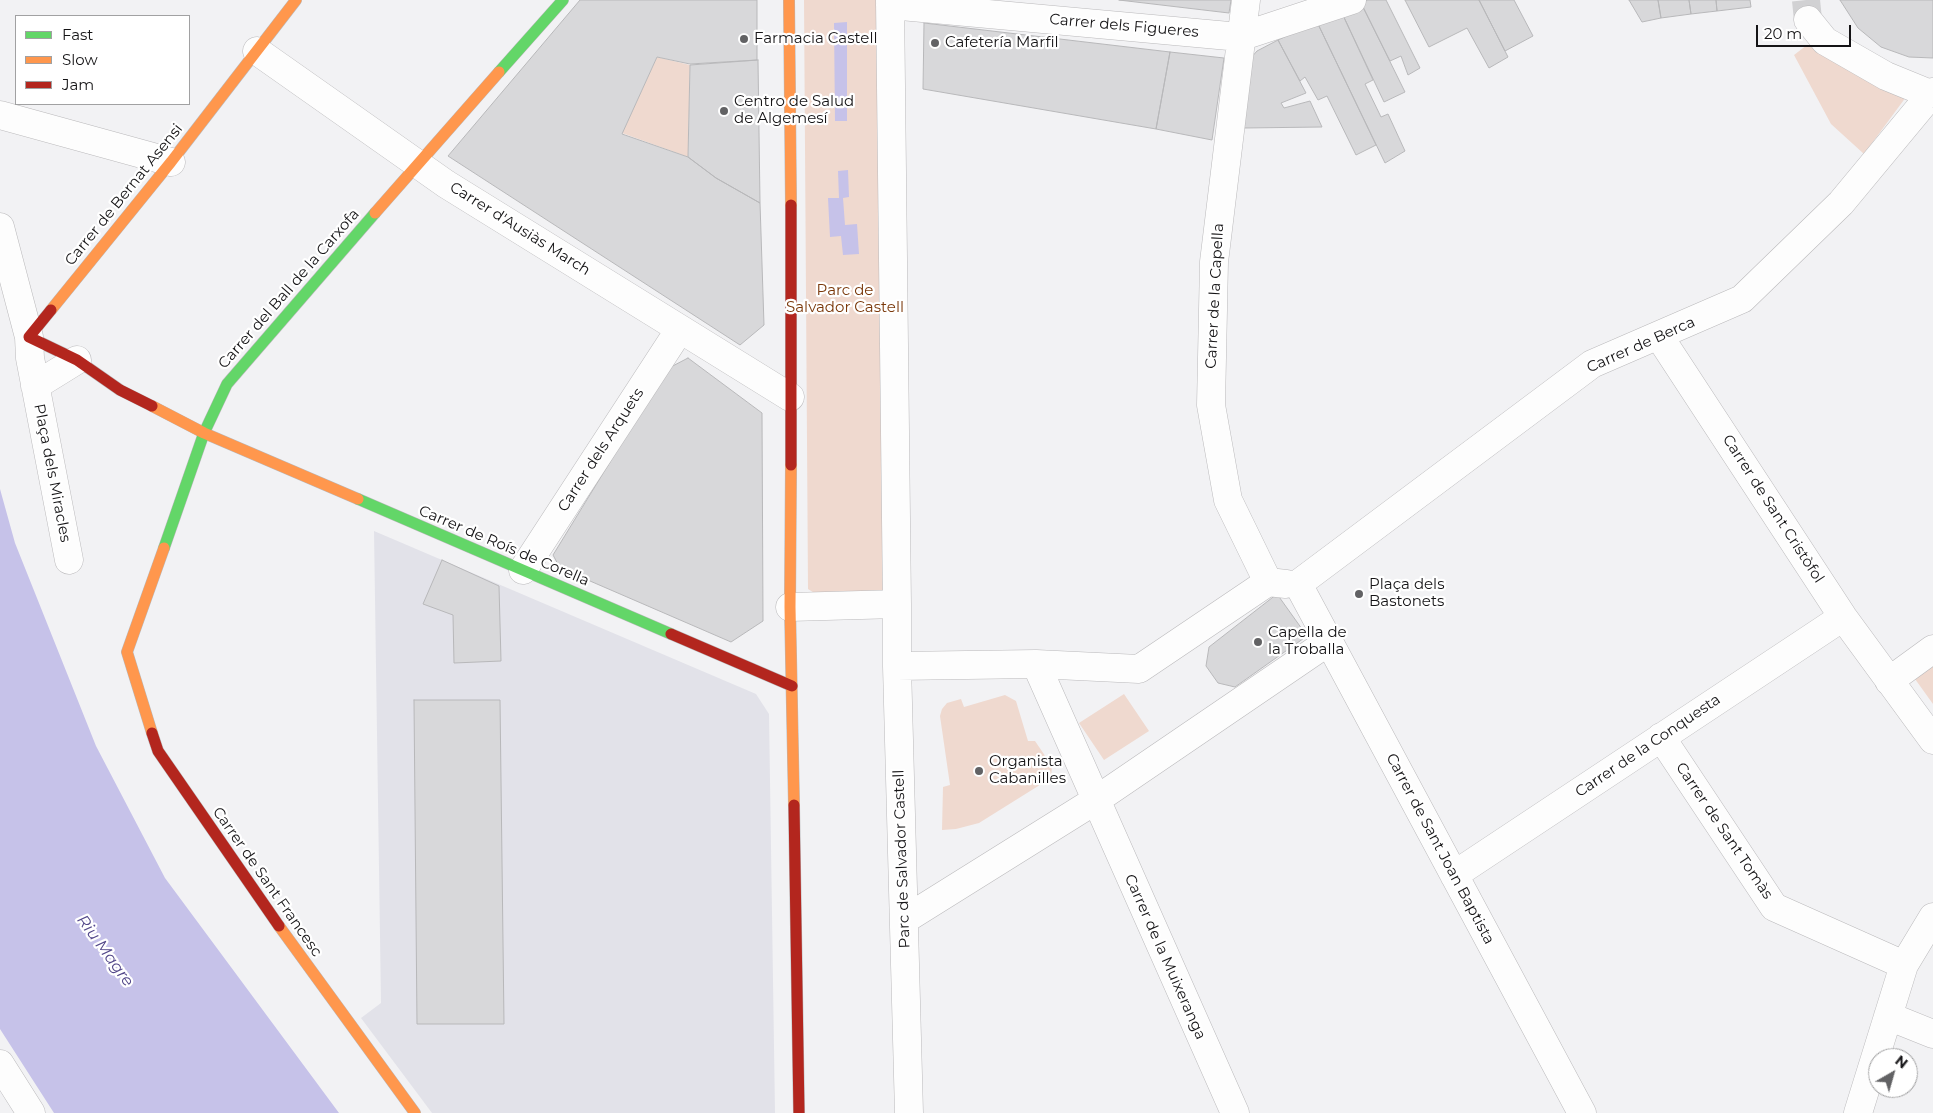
<!DOCTYPE html>
<meta charset="utf-8">
<style>
body{margin:0}
#map{position:relative;width:1933px;height:1113px;overflow:hidden;background:#f2f2f4;font-family:Montserrat,sans-serif}
canvas{display:block}
.legend{position:absolute;left:15px;top:15px;width:175px;height:90px;box-sizing:border-box;background:#fff;border:1px solid #a1a1a2;margin:0;padding:6px 9px;list-style:none;font-size:15px;color:#151416}
.legend li{display:flex;align-items:center;gap:10px;height:25px}
.legend b{width:25px;border:1px solid #a1a1a2}
.north{position:absolute;left:1868px;top:1048px;width:50px;height:50px;box-sizing:border-box;background:#fff;border:1px solid #a1a1a2;border-radius:50%;rotate:38deg;font-size:14px;font-weight:700;line-height:20px;text-align:center;color:#151416}
.north::after{content:'';display:block;margin:auto;width:18px;height:22px;background:#626264;clip-path:polygon(50% 0,100% 100%,50% 72%,0 100%)}
.scale{position:absolute;left:1756px;top:25px;width:95px;height:22px;box-sizing:border-box;border:2px solid #151416;border-top:0;padding-left:6px;font-size:15px;line-height:18px;white-space:nowrap;color:#151416;-webkit-text-stroke:4px #fff;paint-order:stroke}
</style>
<div id="map">
<canvas width="1933" height="1113"></canvas>
<ul class="legend">
<li><b style="height:6px;background:#63d668"></b>Fast</li>
<li><b style="height:6px;background:#ff974d"></b>Slow</li>
<li><b style="height:6px;background:#b3261e"></b>Jam</li>
</ul>
<div class="north">N</div>
<div class="scale">20 m</div>
</div>
<script>
const ctx = document.querySelector('canvas').getContext('2d');
ctx.lineJoin = 'round';
function fillPath(path, color) { ctx.fillStyle = color; ctx.fill(path, 'evenodd'); }
const toPath = rows => new Path2D(rows.map(r => 'M' + r).join(''));
function strokePath(path, color, width, dash) { ctx.strokeStyle = color; ctx.lineWidth = width; ctx.lineCap = dash ? 'butt' : 'round'; ctx.setLineDash(dash || []); ctx.stroke(path); }
function label(font, color, halo, rows, align = 'center') {
  ctx.font = font + ' Montserrat,sans-serif'; ctx.lineWidth = 4.5; ctx.setLineDash([]); ctx.textBaseline = 'middle'; ctx.strokeStyle = halo; ctx.fillStyle = color; for (const [text, x, y, turn = 0] of rows) {
    ctx.save(); ctx.translate(x, y); ctx.rotate((+turn || 0) * Math.PI / 180); ctx.textAlign = isNaN(turn) ? turn : align; if (halo) ctx.strokeText(text, 0, 0); ctx.fillText(text, 0, 0); ctx.restore();
  }
}
fillPath(toPath([
 [374,531,756,694,769,714,775,1113,432,1113,361,1018,381,1003]
]), '#e2e2e9');
fillPath(toPath([
 [804,0,879,0,887,590,872,597,819,596,808,589],
 [1807,45,1906,97,1864,154,1831,124,1794,55],
 [657,57,690,65,688,157,622,133],
 [1933,664,1933,704,1915,679],
 [1124,694,1149,731,1104,760,1079,723],
 [1005,695,1016,701,1028,741,1035,741,1052,766,1051,778,979,823,956,829,942,830,943,787,950,785,940,716,942,709,947,703,961,699,964,707]
]), '#efd9cf');
fillPath(toPath([
 [847,22,847,121,835,121,834,23],
 [848,170,849,197,843,198,845,225,857,224,859,254,843,255,841,236,830,237,828,198,839,198,838,171],
 [0,489,15,543,96,746,165,878,339,1113,54,1113,0,1029]
]), '#c6c2e9');
const building = toPath([
 [580,0,757,0,757,60,690,64,657,57,622,134,688,157,716,178,760,203,764,325,740,345,448,156,580,0],
 [1119,0,1231,0,1229,13,1119,0],
 [1367,0,1386,0,1420,68,1408,75,1401,56,1390,61,1361,3,1367,0],
 [1405,0,1479,0,1508,57,1489,68,1467,28,1429,47,1405,0],
 [1479,0,1514,0,1533,36,1505,51,1479,0],
 [1629,0,1658,0,1661,18,1642,22,1629,0],
 [1658,0,1689,0,1691,14,1661,18,1658,0],
 [1689,0,1716,0,1717,11,1691,14,1689,0],
 [1716,0,1750,0,1751,7,1717,11,1716,0],
 [1840,0,1933,0,1933,58,1909,57,1881,47,1858,28,1840,0],
 [1361,3,1405,92,1384,102,1341,11,1361,3],
 [1341,11,1373,80,1365,84,1381,117,1388,114,1405,151,1385,163,1317,22,1341,11],
 [1317,22,1376,145,1356,155,1327,96,1318,100,1305,77,1300,81,1278,40,1317,22],
 [924,23,1170,52,1156,129,923,89,924,23],
 [1278,40,1306,93,1281,103,1284,108,1310,101,1322,127,1244,128,1250,59,1257,51,1278,40],
 [1170,52,1224,58,1212,140,1156,129,1170,52],
 [758,60,760,203,716,178,688,157,690,65,758,60],
 [688,358,762,413,763,621,731,642,560,568,553,555,667,369,688,358],
 [442,560,499,586,501,661,454,663,453,615,423,604,442,560],
 [1277,594,1307,636,1235,687,1218,683,1206,666,1209,647,1277,594],
 [414,700,500,700,504,1024,417,1024,414,700]
]);
fillPath(building, '#d8d8da');
strokePath(building, '#b8b8ba', 1);
strokePath(toPath([
 [1806,0,1808,20]
]), '#d1d1d3', 28, [28, 14]);
const street = toPath([
 [890,0,897,604],
 [1246,0,1214,262,1211,405,1228,500,1268,582],
 [890,5,1240,37,1352,0],
 [1808,20,1825,41,1886,76,1930,94],
 [257,51,446,184,790,397],
 [0,115,171,162],
 [0,227,29,337,30,358,69,560],
 [1659,336,1843,617,1933,740],
 [35,386,77,360],
 [523,570,680,329],
 [1298,584,1592,364,1742,299,1841,203,1933,92],
 [1298,584,1582,1113],
 [790,607,897,604,897,666,909,1113],
 [1036,664,1235,1113],
 [897,666,1036,664,1139,669,1268,582,1286,584],
 [1889,681,1933,649],
 [1661,737,1774,907,1904,965],
 [1454,875,1843,617],
 [904,920,1096,800,1328,642],
 [1888,1016,1933,1034],
 [0,1064,31,1113],
 [1858,1113,1904,965,1933,917]
]);
const fast = toPath([
 [499,72,563,0],
 [358,499,671,634],
 [164,548,204,433,227,384,375,213]
]);
const slow = toPath([
 [789,0,791,205],
 [375,213,499,72],
 [51,310,171,162,296,0],
 [152,406,204,433,358,499],
 [791,465,790,607,794,805],
 [152,733,127,652,164,548],
 [279,926,415,1113]
]);
const jam = toPath([
 [51,310,29,337,77,360,120,390,152,406],
 [791,465,791,205],
 [671,634,792,686],
 [152,733,158,751,279,926],
 [794,805,799,1113]
]);
strokePath(street, '#bab9bb', 29);
strokePath(fast, '#bab9bb', 12);
strokePath(slow, '#bab9bb', 12);
strokePath(jam, '#bab9bb', 12);
strokePath(street, '#fdfdfd', 28);
strokePath(fast, '#63d668', 11);
strokePath(slow, '#ff974d', 11);
strokePath(jam, '#b3261e', 11);
for (const [x, y, r, color] of [
 [744,39,5,"#626264"],
 [935,43,5,"#626264"],
 [724,111,5,"#626264"],
 [1359,594,5,"#626264"],
 [1258,642,5,"#626264"],
 [979,771,5,"#626264"]
]) { const dot = new Path2D(); dot.arc(x, y, r, 0, 2 * Math.PI); ctx.fillStyle = color; ctx.fill(dot); strokePath(dot, '#fff', 2); }
label('15px', '#151416', '#fff', [
 ["Carrer dels Figueres",1124,26,5],
 ["Carrer de Bernat Asensi",124,195,-51],
 ["Carrer d'Ausiàs March",520,229,32],
 ["Carrer del Ball de la Carxofa",289,289,-49],
 ["Carrer de la Capella",1215,296,-87],
 ["Carrer de Berca",1641,345,-24],
 ["Carrer dels Arquets",601,450,-57],
 ["Plaça dels Miracles",52,473,79],
 ["Carrer de Sant Cristòfol",1773,509,57],
 ["Carrer de Roís de Corella",504,546,23],
 ["Carrer de la Conquesta",1648,746,-34],
 ["Carrer de Sant Tomàs",1724,831,56],
 ["Carrer de Sant Joan Baptista",1440,849,62],
 ["Parc de Salvador Castell",902,859,-92],
 ["Carrer de Sant Francesc",267,882,55],
 ["Carrer de la Muixeranga",1165,957,66]
]);
label('15px', '#151416', '#fff', [
 ["Farmacia Castell",754,39],
 ["Cafetería Marfil",945,43],
 ["Centro de Salud",734,102],
 ["de Algemesí",734,119],
 ["Plaça dels",1369,585],
 ["Bastonets",1369,602],
 ["Capella de",1268,633],
 ["la Troballa",1268,650],
 ["Organista",989,762],
 ["Cabanilles",989,779]
], 'left');
label('15px', '#7a380a', '#fff', [
 ["Parc de",845,291],
 ["Salvador Castell",845,308]
]);
label('italic 16px', '#524789', '#fff', [
 ["Riu Magre",105,951,54]
]);
</script>
